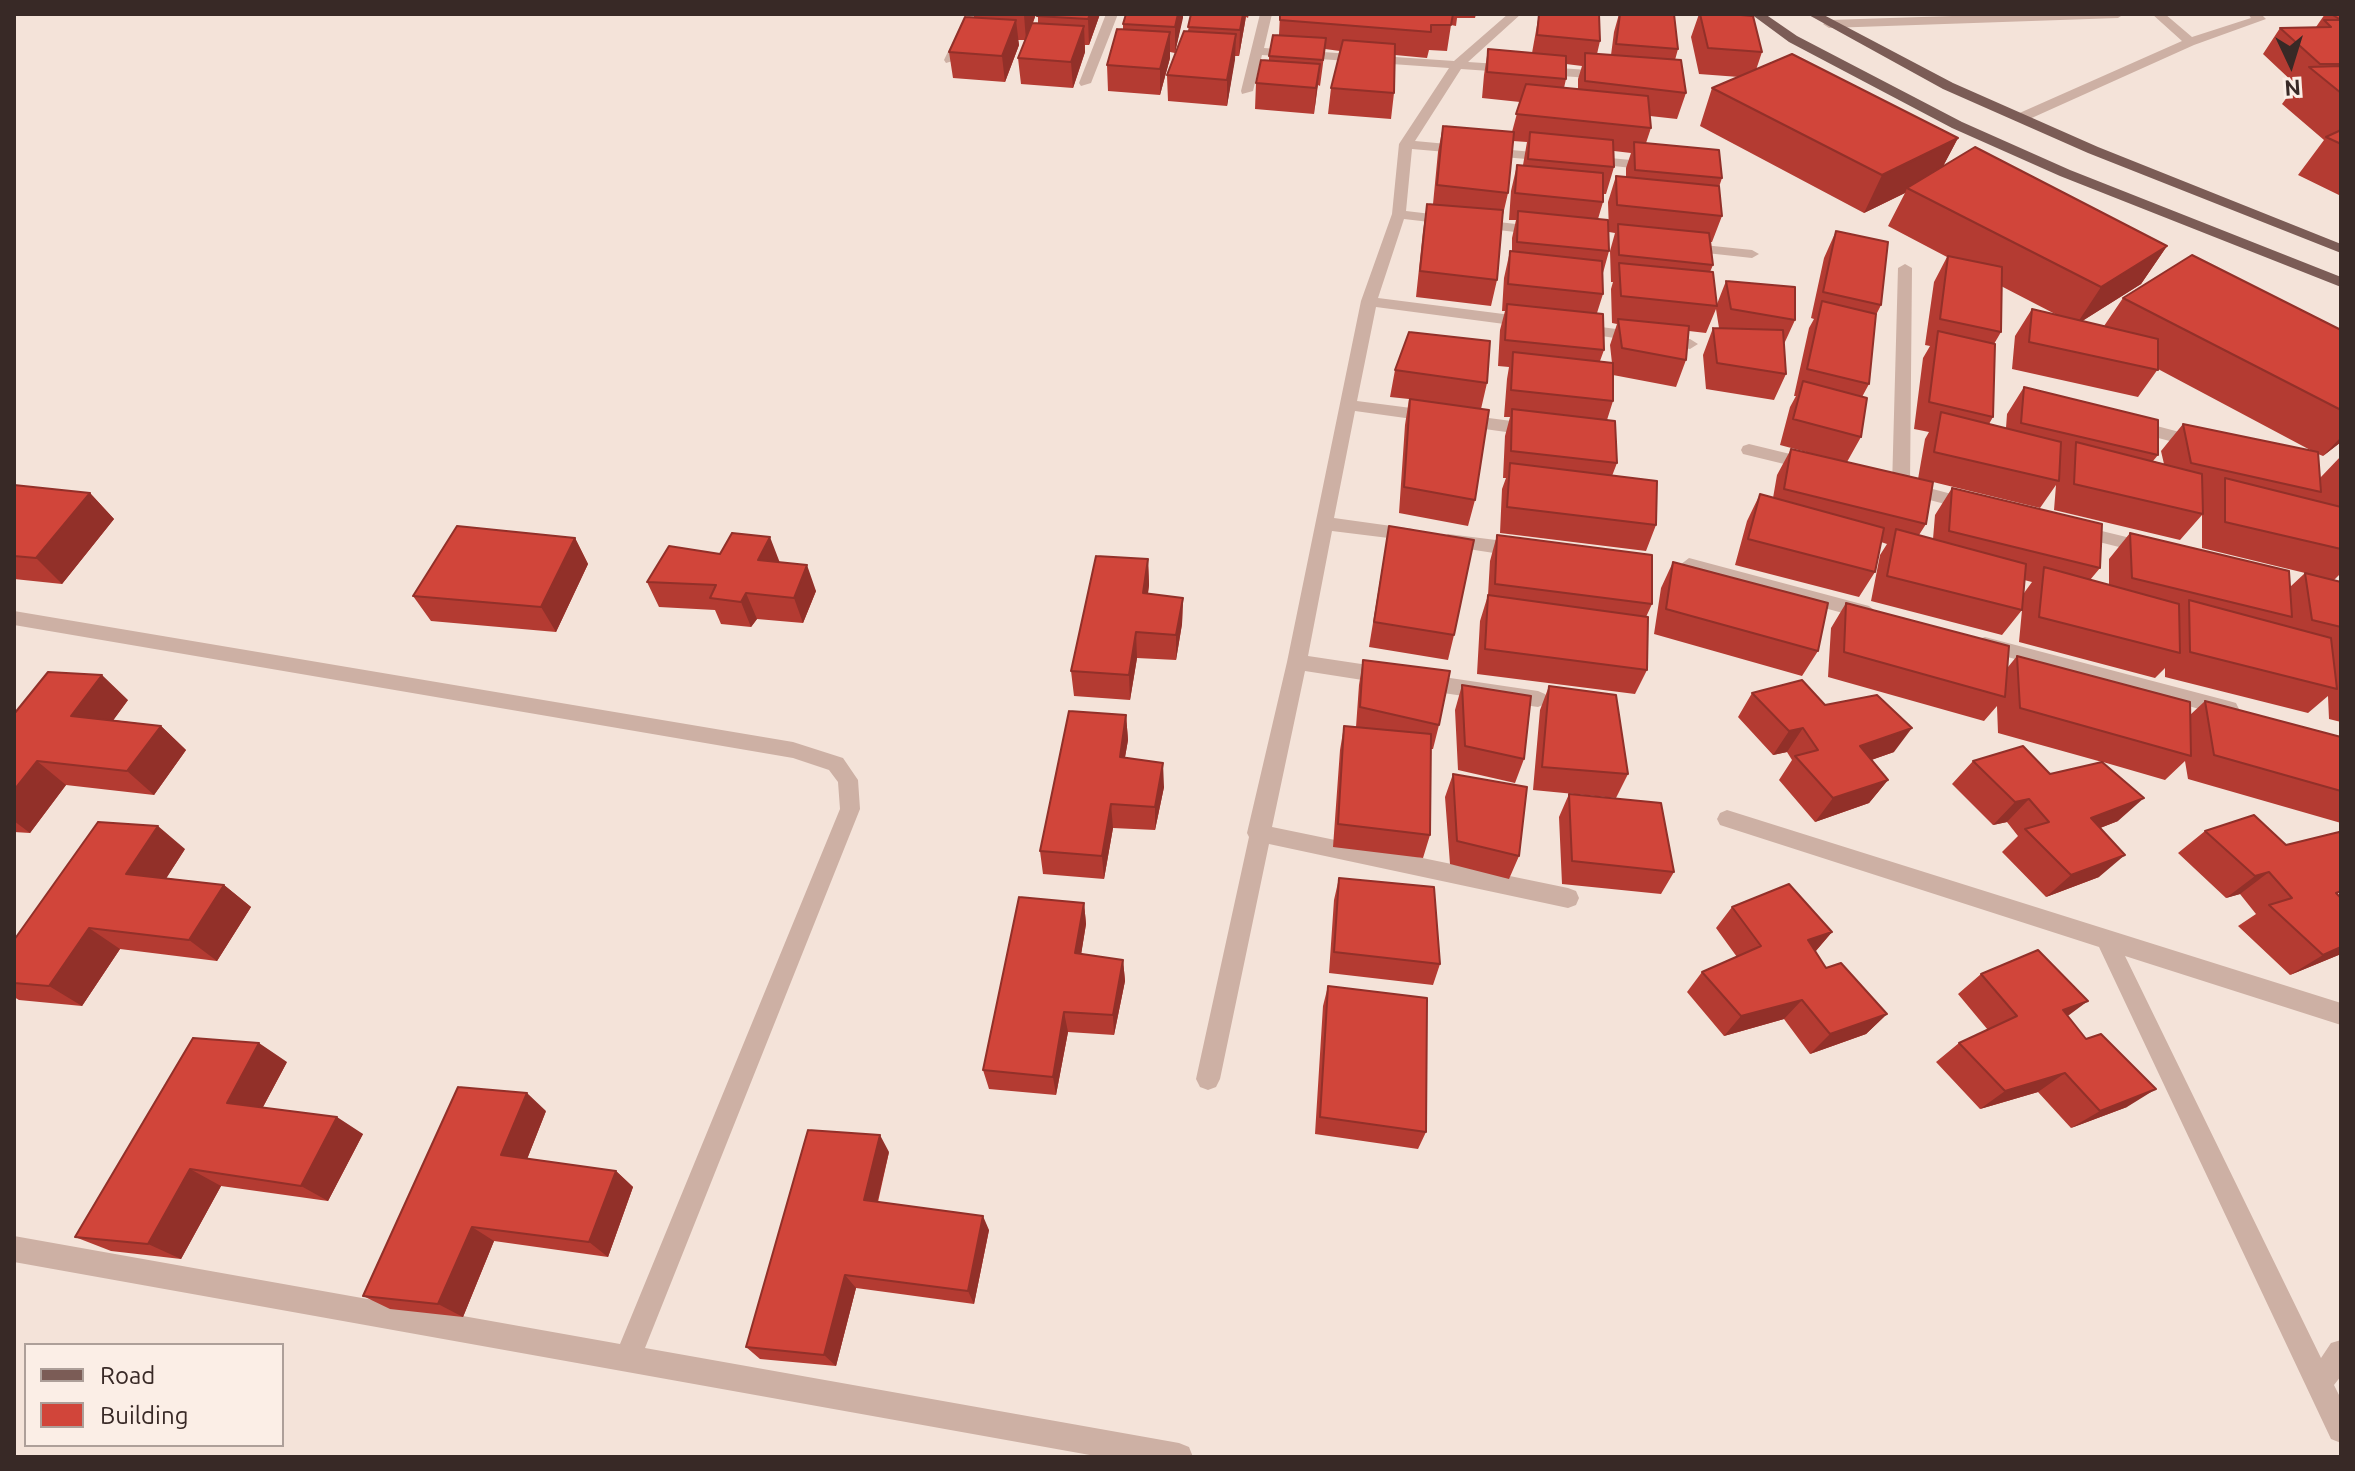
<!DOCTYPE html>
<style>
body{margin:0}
#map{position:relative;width:2355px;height:1471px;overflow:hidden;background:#f4e3d9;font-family:Ubuntu,sans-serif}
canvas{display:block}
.frame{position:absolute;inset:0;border:16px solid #382926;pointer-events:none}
.legend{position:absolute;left:24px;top:1343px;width:260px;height:104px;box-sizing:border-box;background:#fbeee6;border:2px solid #ad9f99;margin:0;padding:10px 14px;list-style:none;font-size:24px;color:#382926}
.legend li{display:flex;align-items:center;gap:16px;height:40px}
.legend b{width:40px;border:2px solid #ad9f99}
.north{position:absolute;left:2251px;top:24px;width:80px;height:80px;-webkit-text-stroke:6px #fbeee6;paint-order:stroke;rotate:176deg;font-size:22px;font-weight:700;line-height:32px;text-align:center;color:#382926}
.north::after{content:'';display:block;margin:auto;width:28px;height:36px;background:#382926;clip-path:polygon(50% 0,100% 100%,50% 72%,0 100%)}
</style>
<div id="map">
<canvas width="2355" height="1471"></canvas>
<div class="frame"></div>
<ul class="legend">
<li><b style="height:10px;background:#7b5c56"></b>Road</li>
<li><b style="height:22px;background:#d1453a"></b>Building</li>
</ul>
<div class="north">N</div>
</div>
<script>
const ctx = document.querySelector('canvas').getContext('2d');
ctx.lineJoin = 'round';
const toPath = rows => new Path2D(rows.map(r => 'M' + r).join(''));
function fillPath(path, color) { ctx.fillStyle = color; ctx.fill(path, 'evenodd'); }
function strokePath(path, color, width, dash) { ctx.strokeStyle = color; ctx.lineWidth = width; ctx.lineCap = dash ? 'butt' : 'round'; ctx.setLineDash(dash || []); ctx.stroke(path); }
fillPath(toPath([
 [966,14,978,14,956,60,946,63,944,60,966,14],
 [1106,14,1118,14,1091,83,1081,86,1079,83,1106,14],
 [1260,14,1272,14,1264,48,1454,61,1508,14,1521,14,1468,62,1604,71,1610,75,1604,79,1461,69,1415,141,1554,154,1556,157,1549,161,1412,149,1406,211,1541,227,1548,231,1541,235,1404,219,1378,298,1527,317,1535,322,1527,327,1376,307,1357,401,1535,424,1543,430,1535,436,1355,411,1334,518,1413,529,1422,535,1413,541,1332,531,1308,656,1388,668,1395,671,1398,676,1395,681,1388,684,1305,671,1272,827,1568,888,1576,891,1579,898,1576,905,1568,908,1269,844,1220,1079,1216,1087,1208,1090,1200,1087,1196,1079,1249,837,1247,833,1287,662,1361,301,1392,214,1399,144,1449,68,1262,55,1253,91,1242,94,1241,91,1260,14],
 [2014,14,2124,14,2118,18,1829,28,1823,24,1829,20,2014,14],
 [2152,14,2165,14,2192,37,2251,18,2248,14,2261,14,2266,19,2194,45,2025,121,2015,121,2015,115,2182,41,2152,14],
 [1589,156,1652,162,1659,166,1652,170,1584,163,1584,157,1589,156],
 [1684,243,1752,250,1759,254,1752,258,1679,250,1679,244,1684,243],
 [1905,264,1912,268,1910,483,1978,501,1981,505,1972,511,1895,491,1892,487,1898,268,1905,264],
 [1579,324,1690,339,1698,344,1690,349,1574,332,1571,329,1579,324],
 [2134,420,2206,439,2208,443,2200,449,2128,430,2126,426,2128,422,2134,420],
 [1749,444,1819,461,1821,465,1813,471,1743,454,1741,450,1743,446,1749,444],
 [2077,525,2147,542,2156,548,2147,554,2071,535,2068,531,2071,527,2077,525],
 [1448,534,1520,543,1529,550,1520,557,1442,545,1439,540,1448,534],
 [1689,558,1869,606,1878,613,1869,620,1683,570,1680,565,1689,558],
 [14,611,793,742,843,758,858,780,860,809,645,1348,1179,1443,1189,1447,1193,1457,1101,1457,14,1262,14,1236,620,1344,840,809,838,782,829,770,793,758,14,625,14,611],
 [1985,637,2229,701,2236,703,2239,709,2236,715,2229,717,1978,649,1976,644,1978,639,1985,637],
 [1423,674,1538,691,1545,694,1548,699,1545,704,1538,707,1423,690,1416,687,1413,682,1416,677,1423,674],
 [1727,810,2341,1003,2341,1025,2125,956,2321,1358,2331,1343,2341,1340,2341,1376,2334,1385,2341,1399,2341,1443,2331,1439,2099,947,1720,825,1717,819,1720,813,1727,810]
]), '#cdb0a4');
fillPath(toPath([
 [1751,14,1765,14,1797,36,1962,122,2070,170,2341,277,2341,287,2060,176,1952,128,1789,42,1751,14],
 [1807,14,1822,14,1953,83,2098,147,2341,244,2341,253,2088,153,1943,89,1807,14]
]), '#7b5c56');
fillPath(toPath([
 [974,14,1036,14,1033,23,1038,24,1038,14,1100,14,1089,45,1085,45,1085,52,1073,88,1021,84,1018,58,1025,40,1018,40,1019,45,1005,82,953,78,949,52,974,17],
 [1126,14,1183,14,1175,53,1170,52,1170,58,1160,95,1108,91,1107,65,1123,30,1123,24],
 [1191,14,1249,14,1248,18,1246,17,1239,56,1235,56,1227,106,1168,101,1167,75,1188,31],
 [1280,14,1476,14,1475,18,1457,18,1456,26,1451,25,1447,51,1429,50,1427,58,1395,55,1394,93,1391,119,1328,114,1331,88,1340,51,1325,49,1320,86,1318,85,1314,114,1255,109,1256,83,1269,61,1269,56,1279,35],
 [1539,14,1599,14,1600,41,1597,54,1611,55,1614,32,1619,14,1674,14,1678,49,1675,60,1686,93,1677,119,1650,116,1651,128,1646,143,1722,178,1719,187,1722,216,1712,242,1710,242,1713,265,1710,272,1717,304,1726,281,1795,320,1784,344,1786,374,1774,400,1706,389,1703,355,1713,328,1719,328,1716,309,1706,333,1689,331,1686,360,1676,387,1613,375,1613,401,1607,420,1617,463,1612,476,1656,525,1646,551,1500,533,1502,489,1506,478,1503,478,1505,436,1510,417,1504,417,1507,379,1509,367,1498,366,1500,330,1505,311,1502,311,1504,278,1510,251,1512,251,1512,238,1516,220,1509,220,1511,191,1517,165,1523,165,1527,142,1513,141,1508,193,1502,219,1497,280,1491,306,1416,297,1423,231,1427,204,1433,204,1438,152,1443,126,1512,132,1520,102,1482,98,1484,75,1488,49,1532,53],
 [1566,64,1582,66,1578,79,1578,89,1564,88,1566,79],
 [1614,151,1631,153,1626,168,1626,177,1616,176,1608,202,1609,232,1615,233,1610,251,1611,282,1613,282,1611,289,1612,323,1617,324,1610,345,1612,363,1600,361,1604,350,1597,313,1603,294,1603,273,1609,251,1598,219,1603,202,1603,194,1606,194,1614,167],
 [1699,14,1729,14,1762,52,1756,70,1958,138,1943,166,2167,246,2141,284,2082,321,2104,326,2123,298,2341,330,2341,442,2323,456,2318,454,2320,478,2341,456,2341,573,2334,580,2202,548,2202,515,2180,540,2054,510,2056,485,2040,508,1933,482,1926,524,1919,535,1933,539,1935,515,1952,488,2100,568,2090,580,2109,585,2109,559,2130,533,2290,587,2305,573,2341,582,2341,722,2329,719,2328,696,2308,713,2165,677,2165,668,2155,678,2019,642,2022,610,2002,635,1871,601,1880,555,1887,544,1881,542,1875,572,1859,597,1735,565,1747,521,1760,494,1773,498,1777,475,1791,449,1810,453,1780,445,1790,407,1796,396,1794,396,1809,328,1814,319,1811,318,1824,258,1836,231,1881,305,1876,315,1869,384,1862,397,1861,437,1847,462,1918,479,1925,439,1929,432,1914,429,1923,358,1930,346,1925,345,1934,282,1947,257,1888,226,1905,193,1864,213,1700,126,1712,88,1739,77,1699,74,1691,37],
 [2001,286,2057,315,2032,309,2015,336,2012,369,2138,397,2158,369,2314,452,2183,424,2161,451,2164,464,2153,461,2158,455,2024,387,2007,414,2006,428,1989,424,1993,417,1994,344,2001,332],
 [2024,580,2032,582,2024,593],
 [2325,14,2341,14,2341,196,2298,175,2324,140,2282,104,2296,85,2263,54,2280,28,2316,27],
 [1395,370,1487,383,1481,409,1475,500,1468,526,1399,513,1405,425,1409,399,1390,397],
 [14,485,90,493,114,519,62,584,14,579],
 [1389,526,1454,635,1448,660,1369,647],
 [1497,535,1652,604,1646,617,1647,670,1635,694,1477,674,1480,621,1488,595,1490,561],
 [575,538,588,564,556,632,431,621,413,596],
 [1148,559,1149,585,1148,594,1183,598,1182,624,1176,660,1137,658,1130,700,1074,696,1071,671],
 [779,562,816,591,803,623,757,619,751,627,721,624,715,610,659,607,647,582],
 [1673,562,1818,651,1802,676,1654,634,1661,588],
 [1846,603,2008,667,2017,656,2190,715,2205,701,2341,737,2341,823,2188,779,2185,761,2165,780,2103,762,2118,821,2100,828,2099,877,2046,897,2002,852,2018,836,2007,822,1993,825,1952,784,1973,761,2050,774,2102,762,1998,733,1997,706,1984,721,1828,677,1831,628],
 [1363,660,1439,725,1433,749,1431,749,1430,835,1423,858,1333,847,1340,750,1344,726,1356,727,1359,685],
 [1462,685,1524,759,1515,783,1458,770,1455,710],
 [1549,686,1628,774,1616,798,1533,790,1540,710],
 [1752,693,1825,705,1894,752,1871,760,1888,780,1869,803,1815,822,1779,780,1792,760,1787,752,1773,755,1738,717],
 [128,700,113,720,161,726,186,750,154,795,66,785,30,833,14,832,14,714],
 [1126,715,1128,740,1125,757,1164,787,1155,830,1113,828,1104,879,1043,874,1040,851],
 [1453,774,1519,856,1509,879,1450,864,1445,797],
 [1569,794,1674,872,1661,894,1562,884,1559,817],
 [2205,831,2286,845,2341,954,2290,975,2238,926,2256,914,2240,894,2226,898,2178,853],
 [185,849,166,878,224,885,251,907,217,961,120,949,82,1006,19,1000,14,997,14,940],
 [1339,878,1440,964,1433,985,1329,973,1334,900],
 [1084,903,1086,924,1081,954,1123,960,1125,981,1114,1035,1068,1032,1056,1095,989,1089,983,1070],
 [1732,907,1832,932,1815,952,1826,968,1887,1014,1866,1034,1810,1054,1784,1019,1724,1036,1687,992,1702,972,1737,957,1716,928],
 [1981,974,2068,1016,2127,1107,2071,1128,2038,1092,1980,1109,1936,1062,1959,1043,1988,1030,1958,994],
 [1328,986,1426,1132,1418,1149,1315,1134,1323,1006],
 [287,1062,263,1107,363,1134,328,1201,221,1186,181,1259,111,1251,75,1237],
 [546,1111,527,1159,616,1171,633,1187,608,1257,494,1241,463,1317,390,1309,363,1296],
 [889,1152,878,1202,989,1230,974,1304,856,1288,836,1366,760,1359,746,1347]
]), '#b43b32');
fillPath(toPath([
 [1024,14,1036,14,1026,40,1024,15],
 [1090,14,1100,14,1089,45,1088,19],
 [1178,14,1183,14,1183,18,1175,53,1175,27],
 [1243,14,1246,14,1245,22,1239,56,1240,30],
 [1016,20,1019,45,1005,82,1002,56],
 [1084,26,1085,52,1073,88,1071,62],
 [1170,32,1170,58,1160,95,1160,69],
 [1236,34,1235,60,1227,106,1227,80],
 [1320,64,1317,90,1314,114,1316,88],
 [1958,138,1938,176,1907,188,1905,193,1864,213,1882,175],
 [2167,246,2141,284,2076,325,2101,287],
 [2341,437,2341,442,2323,456],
 [90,493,114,519,62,584,36,558],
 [770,537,780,563,758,560],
 [575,538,588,564,556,632,541,607],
 [1148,559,1149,585,1144,619,1143,593],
 [807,565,816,591,803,623,794,598],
 [746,593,757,619,751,627,741,602],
 [1183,598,1182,624,1176,660,1176,635],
 [1136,632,1137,658,1130,700,1129,675],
 [102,675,128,700,99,740,71,716],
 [1126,715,1128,740,1121,780,1120,757],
 [161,726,186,750,154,795,127,771],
 [1803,728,1787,752,1773,755,1789,731],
 [1912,728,1894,752,1843,770,1860,746],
 [37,761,66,785,30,833,14,821,14,790],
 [1163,763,1164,787,1155,830,1155,807],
 [1888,780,1869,803,1815,822,1833,798],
 [2144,798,2118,821,2067,841,2091,818],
 [2029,799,2007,822,1993,825,2015,802],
 [1111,804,1113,828,1104,879,1102,856],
 [158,826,185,849,155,896,126,874],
 [2125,855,2099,877,2046,897,2071,875],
 [2269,872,2240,894,2226,898,2255,876],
 [224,885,251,907,217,961,189,940],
 [1084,903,1086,924,1078,974,1075,953],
 [89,928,120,949,82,1006,49,986],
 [1832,932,1814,953,1808,940],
 [2341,947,2341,954,2290,975,2323,955],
 [1123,960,1125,981,1114,1035,1113,1015],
 [1802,1000,1784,1019,1724,1036,1741,1016],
 [2088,1001,2061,1021,2063,1010],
 [1064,1012,1068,1032,1056,1095,1053,1077],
 [1887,1014,1866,1034,1810,1054,1830,1034],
 [259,1043,287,1062,256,1120,227,1103],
 [2065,1073,2038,1092,1980,1109,2005,1091],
 [2156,1089,2127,1107,2071,1128,2100,1111],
 [527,1093,546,1111,522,1172,501,1155],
 [337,1117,363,1134,328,1201,301,1186],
 [880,1135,889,1152,874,1215,864,1200],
 [190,1169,221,1186,181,1259,148,1244],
 [616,1171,633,1187,608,1257,589,1242],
 [983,1216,989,1230,974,1304,968,1291],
 [472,1227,494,1241,463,1317,438,1304],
 [845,1275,856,1288,836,1366,824,1355]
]), '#923029');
const building = toPath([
 [1038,14,1090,14,1088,19,1037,16,1038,14],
 [1126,14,1178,14,1175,27,1123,24,1126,14],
 [1191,14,1243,14,1240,30,1188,27,1191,14],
 [1280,14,1453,14,1451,25,1431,25,1431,32,1280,20,1280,14],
 [1539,14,1599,14,1600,41,1537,35,1539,14],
 [1620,14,1674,14,1678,49,1616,44,1620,14],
 [1700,14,1729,14,1753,16,1762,52,1708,48,1700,14],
 [2331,14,2341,14,2341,64,2320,64,2280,28,2331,27,2324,20,2341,20,2331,14],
 [965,17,1016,20,1002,56,949,52,965,17],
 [1032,23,1084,26,1071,62,1018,58,1032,23],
 [1117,29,1170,32,1160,69,1107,65,1117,29],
 [1184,31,1236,34,1227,80,1167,75,1184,31],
 [1273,35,1326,38,1323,60,1269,56,1273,35],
 [1343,40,1395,44,1394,93,1331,88,1343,40],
 [1488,49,1566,56,1566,79,1487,72,1488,49],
 [1585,53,1681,60,1686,93,1585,81,1585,53],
 [1792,54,1958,138,1882,175,1712,88,1792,54],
 [1261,60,1320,64,1316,88,1256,83,1261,60],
 [2341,66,2341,93,2309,67,2341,66],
 [1526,84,1648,96,1651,128,1516,114,1526,84],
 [1443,126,1514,132,1508,193,1437,185,1443,126],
 [2341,130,2341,144,2326,137,2341,130],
 [1530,132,1613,140,1614,167,1528,159,1530,132],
 [1634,142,1719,150,1722,178,1635,170,1634,142],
 [1975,147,2167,246,2101,287,1907,188,1975,147],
 [1517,165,1603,173,1603,202,1515,193,1517,165],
 [1616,176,1719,186,1722,216,1617,205,1616,176],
 [1427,204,1503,210,1497,280,1420,271,1427,204],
 [1518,211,1608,220,1609,251,1517,242,1518,211],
 [1618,224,1709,233,1713,265,1619,255,1618,224],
 [1836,231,1888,242,1881,305,1823,292,1836,231],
 [1510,251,1602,261,1603,294,1508,284,1510,251],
 [2192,255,2341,330,2341,410,2123,298,2192,255],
 [1948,256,2002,267,2001,332,1940,319,1948,256],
 [1619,263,1713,272,1717,306,1621,296,1619,263],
 [1726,281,1795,287,1795,320,1731,309,1726,281],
 [1822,301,1876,314,1869,384,1807,369,1822,301],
 [1507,304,1603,314,1604,350,1505,340,1507,304],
 [2032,309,2158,339,2158,370,2029,342,2032,309],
 [1618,319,1689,326,1686,360,1622,348,1618,319],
 [1713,328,1783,330,1786,374,1717,363,1713,328],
 [1938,331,1995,344,1993,417,1929,402,1938,331],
 [1409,332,1490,341,1487,383,1395,370,1409,332],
 [1513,352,1613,363,1613,401,1511,390,1513,352],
 [1803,381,1867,398,1861,437,1793,419,1803,381],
 [2024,387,2158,420,2158,455,2021,423,2024,387],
 [1410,399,1489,410,1475,500,1404,487,1410,399],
 [1512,409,1615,421,1617,463,1511,451,1512,409],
 [1941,412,2061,442,2059,481,1934,452,1941,412],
 [2183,424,2318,452,2321,492,2191,463,2183,424],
 [2076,442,2202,474,2203,514,2074,484,2076,442],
 [1791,449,1933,482,1926,524,1784,489,1791,449],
 [1510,463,1657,481,1656,525,1507,507,1510,463],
 [2225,478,2341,507,2341,549,2225,522,2225,478],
 [14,485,90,493,36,558,14,556,14,485],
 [1952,488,2102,524,2100,568,1949,531,1952,488],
 [1760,494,1884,528,1875,572,1748,539,1760,494],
 [457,526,575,538,541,607,413,596,457,526],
 [1389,526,1474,540,1454,635,1374,622,1389,526],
 [1896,529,2026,564,2022,610,1887,576,1896,529],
 [732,533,770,537,758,560,807,565,794,598,746,593,741,602,710,598,716,585,647,582,669,546,720,554,732,533],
 [2130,533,2289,571,2292,617,2132,578,2130,533],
 [1497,535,1652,555,1652,604,1495,584,1497,535],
 [1096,556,1148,559,1143,593,1183,598,1176,635,1136,632,1129,675,1071,671,1096,556],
 [1673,562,1828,603,1818,651,1666,609,1673,562],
 [2044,567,2179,604,2180,653,2039,617,2044,567],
 [2305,573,2341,582,2341,627,2312,620,2305,573],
 [1488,595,1648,617,1647,670,1485,649,1488,595],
 [2189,600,2331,638,2337,689,2190,652,2189,600],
 [1846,603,2009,646,2005,697,1844,652,1846,603],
 [2017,656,2190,702,2191,756,2020,708,2017,656],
 [1363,660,1450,671,1439,725,1360,707,1363,660],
 [48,672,102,675,71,716,161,726,127,771,37,761,14,790,14,714,48,672],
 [1802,680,1825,705,1877,695,1912,728,1860,746,1888,780,1833,798,1795,756,1818,750,1803,728,1789,731,1752,693,1802,680],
 [1462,685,1531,696,1524,759,1465,746,1462,685],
 [1549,686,1616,695,1628,774,1542,767,1549,686],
 [2205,701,2341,737,2341,791,2214,755,2205,701],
 [1069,711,1126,715,1120,757,1163,763,1155,807,1111,804,1102,856,1040,851,1069,711],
 [1344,726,1431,734,1430,835,1338,824,1344,726],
 [2023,746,2050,774,2102,762,2144,798,2091,818,2125,855,2071,875,2025,829,2049,822,2029,799,2015,802,1973,761,2023,746],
 [1453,774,1527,787,1519,856,1457,841,1453,774],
 [1569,794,1661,803,1674,872,1572,861,1569,794],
 [2254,815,2286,845,2339,832,2341,834,2341,891,2336,893,2341,898,2341,947,2323,955,2269,905,2292,898,2269,872,2255,876,2205,831,2254,815],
 [98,822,158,826,126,874,224,885,189,940,89,928,49,986,14,983,14,940,98,822],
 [1339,878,1434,887,1440,964,1334,952,1339,878],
 [1789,884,1832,932,1808,940,1826,968,1841,963,1887,1014,1830,1034,1802,1000,1741,1016,1702,972,1761,946,1732,907,1789,884],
 [1019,897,1084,903,1075,953,1123,960,1113,1015,1064,1012,1053,1077,983,1070,1019,897],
 [2038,950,2088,1001,2063,1010,2086,1039,2101,1034,2156,1089,2100,1111,2065,1073,2005,1091,1959,1043,2017,1016,1981,974,2038,950],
 [1328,986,1427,998,1426,1132,1320,1117,1328,986],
 [193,1038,259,1043,227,1103,337,1117,301,1186,190,1169,148,1244,75,1237,193,1038],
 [458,1087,527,1093,501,1155,616,1171,589,1242,472,1227,438,1304,363,1296,458,1087],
 [808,1130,880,1135,864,1200,983,1216,968,1291,845,1275,824,1355,746,1347,808,1130]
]);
fillPath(building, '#d1453a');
strokePath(building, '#923029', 2);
</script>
